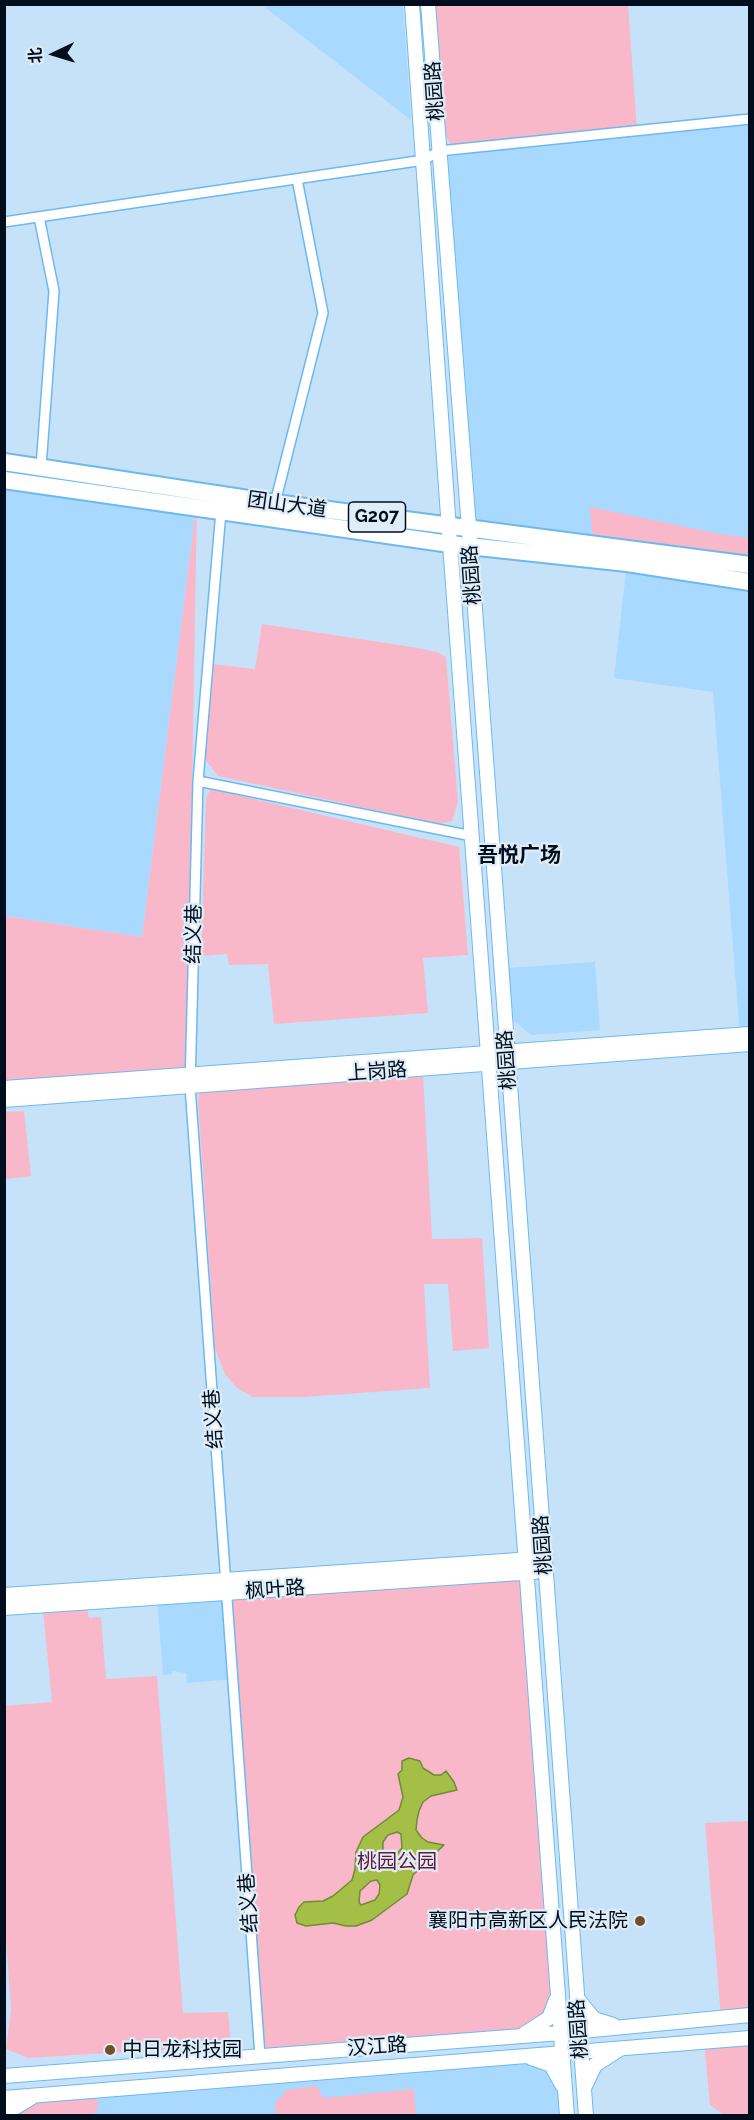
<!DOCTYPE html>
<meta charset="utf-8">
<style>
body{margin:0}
#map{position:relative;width:754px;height:2120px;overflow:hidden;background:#c5e2f8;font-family:Raleway,"Noto Sans SC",sans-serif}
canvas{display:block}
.frame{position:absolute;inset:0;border:6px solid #000d1c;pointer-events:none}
.north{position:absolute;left:24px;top:24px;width:60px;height:60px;-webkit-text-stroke:4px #deedf8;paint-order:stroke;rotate:266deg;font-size:16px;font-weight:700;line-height:24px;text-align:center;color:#000d1c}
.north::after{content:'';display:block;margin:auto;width:21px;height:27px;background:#000d1c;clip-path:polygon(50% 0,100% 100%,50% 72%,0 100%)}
</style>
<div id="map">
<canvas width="754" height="2120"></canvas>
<div class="frame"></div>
<div class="north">北</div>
</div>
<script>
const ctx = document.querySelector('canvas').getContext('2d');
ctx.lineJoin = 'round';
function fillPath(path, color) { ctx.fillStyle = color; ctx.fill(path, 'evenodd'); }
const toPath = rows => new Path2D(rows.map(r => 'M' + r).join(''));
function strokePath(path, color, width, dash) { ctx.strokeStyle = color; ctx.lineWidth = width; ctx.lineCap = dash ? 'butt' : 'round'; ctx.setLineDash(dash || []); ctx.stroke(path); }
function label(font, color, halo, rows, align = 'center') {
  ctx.font = font + ' Raleway,"Noto Sans SC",sans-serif'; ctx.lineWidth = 4.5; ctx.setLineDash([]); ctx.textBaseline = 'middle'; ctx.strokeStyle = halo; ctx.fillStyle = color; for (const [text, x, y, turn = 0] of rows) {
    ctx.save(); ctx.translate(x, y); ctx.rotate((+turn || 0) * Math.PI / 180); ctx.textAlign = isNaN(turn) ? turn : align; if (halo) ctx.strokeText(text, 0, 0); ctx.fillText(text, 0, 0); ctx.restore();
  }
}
fillPath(toPath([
 [262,5,403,5,411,120],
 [749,119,749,565,469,528,439,151],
 [4,477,197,500,142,937,5,916],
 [627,563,749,582,749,1034,740,1035,713,692,614,678],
 [595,962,600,1030,531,1035,512,1019,508,968],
 [227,1593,233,1679,187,1683,186,1673,172,1671,172,1674,163,1675,157,1598],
 [526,2056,559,2065,563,2116,5,2116,5,2098]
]), '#a9d9fe');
fillPath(toPath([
 [433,5,628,5,637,130,455,150,441,129],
 [197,500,187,1080,5,1093,4,916,142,937],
 [590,507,720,534,749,538,749,565,593,543],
 [262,624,412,647,437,652,446,657,458,802,452,821,439,824,218,776,205,759,203,663,255,669],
 [211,789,459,847,468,955,423,958,428,1013,274,1024,268,964,229,965,227,954,201,956,206,797],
 [423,1075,432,1239,482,1238,489,1348,453,1351,448,1284,424,1284,430,1388,304,1397,253,1397,237,1388,225,1374,215,1349,198,1101,199,1092],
 [24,1111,31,1176,5,1179,5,1112],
 [527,1572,558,1995,549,2018,521,2036,260,2056,227,1593],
 [87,1608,89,1618,101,1617,106,1679,157,1676,183,2013,228,2012,231,2045,28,2058,6,2049,11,2010,4,1909,4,1706,52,1702,43,1610],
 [749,1821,749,2015,721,2018,705,1823],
 [749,2038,749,2115,724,2115,710,2105,704,2041],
 [317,2086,323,2098,414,2089,416,2115,276,2115,275,2103,287,2090],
 [92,2097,98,2100,98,2108,95,2113,73,2116,8,2116,37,2102]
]), '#f9b8c9');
const water = toPath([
 [409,1758,420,1761,423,1768,434,1775,441,1775,446,1771,454,1782,457,1790,431,1796,423,1802,419,1811,417,1820,416,1830,422,1838,428,1842,444,1845,413,1875,407,1894,372,1920,356,1926,346,1926,333,1923,306,1926,297,1923,295,1915,299,1907,304,1902,323,1901,333,1896,352,1880,355,1869,356,1852,363,1837,399,1810,403,1797,398,1774,402,1770,402,1761,409,1758],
 [397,1832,401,1834,402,1848,393,1858,383,1860,383,1842,388,1835,397,1832],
 [377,1880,380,1885,379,1894,375,1900,361,1905,359,1902,360,1891,371,1881,377,1880]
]);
fillPath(water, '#a3bf45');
strokePath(water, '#728a39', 1.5);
const street = toPath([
 [39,217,54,291,41,467],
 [4,222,424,160,439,151,750,119],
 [275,503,323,313,297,179],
 [221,511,198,781,472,836],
 [198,781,190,1086,260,2056]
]);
const secondary = toPath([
 [412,4,450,544,567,2116],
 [428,4,469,528,586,2116],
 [4,1088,750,1034],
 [4,1100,750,1044],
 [4,1595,533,1559],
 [4,1608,535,1572],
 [577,1998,594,2019,613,2025],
 [524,2034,549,2018,556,2000],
 [531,2058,551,2065,562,2085],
 [4,2076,561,2033,750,2015],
 [585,2086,595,2065,620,2049],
 [4,2098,750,2038],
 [4,2114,31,2098]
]);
const highway = toPath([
 [4,462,275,503,750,565],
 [4,480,450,544,627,563,750,582]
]);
strokePath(street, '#6db9ef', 12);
strokePath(secondary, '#6db9ef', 16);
strokePath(highway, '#6db9ef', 20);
strokePath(street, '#fff', 9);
strokePath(secondary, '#fff', 14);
strokePath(highway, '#fff', 16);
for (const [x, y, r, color] of [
 [640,1921,6,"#744e2b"],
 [110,2050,6,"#744e2b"]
]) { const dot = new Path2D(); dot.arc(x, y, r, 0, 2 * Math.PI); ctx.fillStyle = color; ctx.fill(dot); strokePath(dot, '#deedf8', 2); }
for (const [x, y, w] of [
 [377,517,57]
]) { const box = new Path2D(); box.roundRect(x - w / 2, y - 15, w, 30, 4.5); ctx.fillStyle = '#deedf8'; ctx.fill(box); strokePath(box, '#000d1c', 1.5); }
label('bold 18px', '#000d1c', null, [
 ["G207",377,517]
]);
label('20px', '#000d1c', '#deedf8', [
 ["桃园路",435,91,-94],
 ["团山大道",287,505,8],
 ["桃园路",472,575,-94],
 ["结义巷",194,934,-89],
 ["桃园路",507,1060,-94],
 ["上岗路",377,1072,-4],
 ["结义巷",214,1419,-94],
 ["桃园路",543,1545,-94],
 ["枫叶路",275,1590,-4],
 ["结义巷",249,1903,-94],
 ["桃园路",579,2029,-94],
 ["汉江路",377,2047,-4]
]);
label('20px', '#641a36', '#deedf8', [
 ["桃园公园",397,1862]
]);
label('20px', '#000d1c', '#deedf8', [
 ["襄阳市高新区人民法院",628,1921],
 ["中日龙科技园",122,2050,"left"]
], 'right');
label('bold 21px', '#000d1c', '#deedf8', [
 ["吾悦广场",519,856]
]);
</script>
